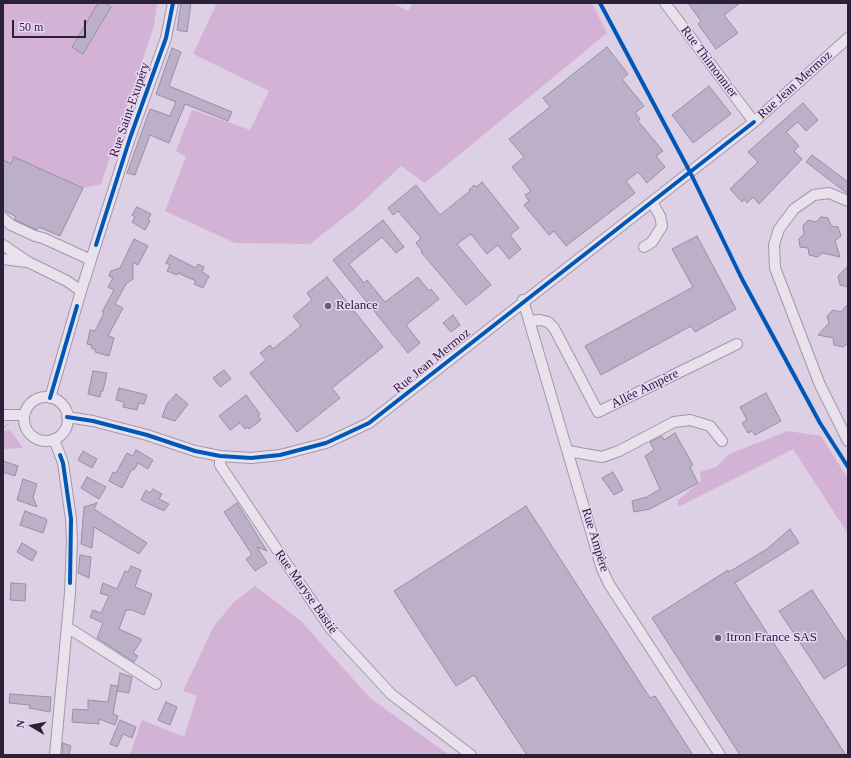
<!DOCTYPE html>
<meta charset="utf-8">
<style>
body{margin:0}
#map{position:relative;width:851px;height:758px;overflow:hidden;background:#ddcfe4;font-family:Georgia,serif}
canvas{display:block}
.frame{position:absolute;inset:0;border:4px solid #2b2039;pointer-events:none}
.north{position:absolute;left:12px;top:706px;width:40px;height:40px;-webkit-text-stroke:3px #ead6f5;paint-order:stroke;rotate:280deg;font-size:11px;font-weight:700;line-height:16px;text-align:center;color:#2b2039}
.north::after{content:'';display:block;margin:auto;width:14px;height:18px;background:#2b2039;clip-path:polygon(50% 0,100% 100%,50% 72%,0 100%)}
.scale{position:absolute;left:12px;top:20px;width:74px;height:18px;box-sizing:border-box;border:2px solid #2b2039;border-top:0;padding-left:5px;font-size:12px;line-height:14px;white-space:nowrap;color:#2b2039;-webkit-text-stroke:3px #ead6f5;paint-order:stroke}
</style>
<div id="map">
<canvas width="851" height="758"></canvas>
<div class="frame"></div>
<div class="north">N</div>
<div class="scale">50 m</div>
</div>
<script>
const ctx = document.querySelector('canvas').getContext('2d');
ctx.lineJoin = 'round';
function fillPath(path, color) { ctx.fillStyle = color; ctx.fill(path, 'evenodd'); }
const toPath = rows => new Path2D(rows.map(r => 'M' + r).join(''));
function strokePath(path, color, width, dash) { ctx.strokeStyle = color; ctx.lineWidth = width; ctx.lineCap = dash ? 'butt' : 'round'; ctx.setLineDash(dash || []); ctx.stroke(path); }
function label(font, color, halo, rows, align = 'center') {
  ctx.font = font + ' Georgia,serif'; ctx.lineWidth = 3; ctx.setLineDash([]); ctx.textBaseline = 'middle'; ctx.strokeStyle = halo; ctx.fillStyle = color; for (const [text, x, y, turn = 0] of rows) {
    ctx.save(); ctx.translate(x, y); ctx.rotate((+turn || 0) * Math.PI / 180); ctx.textAlign = isNaN(turn) ? turn : align; if (halo) ctx.strokeText(text, 0, 0); ctx.fillText(text, 0, 0); ctx.restore();
  }
}
fillPath(toPath([
 [3,3,157,3,154,26,101,184,83,188,60,236,39,227,36,233,16,222,16,216,3,210],
 [217,3,393,3,408,11,413,3,592,3,607,33,425,183,401,166,356,208,310,244,235,243,165,211,186,157,176,151,192,110,250,130,269,91,193,54],
 [10,430,23,448,3,449,3,431],
 [788,431,821,436,848,479,848,534,793,449,678,507,678,500,701,481,700,472,716,467,729,454],
 [255,586,301,621,370,698,449,755,130,755,142,720,184,737,197,696,183,691,214,626,234,602]
]), '#d3b2d5');
const building = toPath([
 [98,3,105,3,111,7,83,54,72,47,98,3],
 [181,3,191,3,187,32,177,30,181,3],
 [688,3,740,3,724,15,738,33,716,49,698,24,701,21,688,3],
 [607,47,628,74,622,79,644,106,635,113,640,119,638,121,663,151,656,156,665,167,647,183,638,172,626,181,635,193,566,246,554,231,549,235,524,205,529,201,525,195,531,191,512,167,524,157,509,139,550,107,543,98,607,47],
 [172,48,181,52,169,86,232,112,228,121,185,104,169,143,150,135,135,175,127,173,150,109,170,116,176,102,156,94,172,48],
 [709,86,731,114,693,143,672,115,709,86],
 [803,103,818,120,806,131,798,122,786,132,799,146,794,151,802,159,759,204,753,197,747,203,744,199,742,202,730,189,758,162,748,152,803,103],
 [812,155,848,182,848,194,806,162,812,155],
 [14,157,83,188,60,236,39,227,37,230,15,220,15,216,3,210,3,160,11,164,14,157],
 [482,182,519,228,510,235,521,249,509,259,498,245,487,254,471,234,457,244,491,285,466,305,421,252,422,251,416,243,421,238,398,211,393,215,388,208,416,185,440,215,470,191,469,190,474,185,476,187,482,182],
 [137,207,151,214,148,220,150,221,145,230,132,222,135,217,132,215,137,207],
 [821,217,828,218,831,226,838,227,841,236,835,241,840,257,822,253,818,257,809,255,808,248,800,247,799,239,804,234,803,226,808,220,816,222,821,217],
 [383,220,404,247,396,253,382,237,349,264,364,283,367,280,385,302,418,277,429,291,431,289,439,299,406,325,420,343,408,353,333,260,383,220],
 [697,236,736,309,695,332,691,326,601,375,585,346,693,287,672,249,697,236],
 [134,239,148,246,138,265,133,262,133,279,126,284,115,304,123,308,108,336,114,338,109,356,95,352,96,350,91,348,92,345,87,344,90,330,95,331,104,313,102,312,114,290,108,287,113,278,109,276,111,271,120,268,134,239],
 [170,255,196,268,198,264,204,267,202,272,209,276,203,288,194,284,196,281,178,273,177,275,167,271,170,265,166,263,170,255],
 [848,266,848,287,840,285,838,276,848,266],
 [327,277,383,347,332,388,340,398,297,432,250,373,266,360,260,353,270,345,273,349,301,326,293,316,312,300,307,293,327,277],
 [848,304,848,343,843,347,834,345,833,338,818,335,829,323,827,316,833,310,841,312,848,304],
 [453,315,460,325,451,332,443,323,453,315],
 [224,370,231,379,220,387,213,378,224,370],
 [93,371,107,373,103,391,101,391,100,397,88,394,93,371],
 [119,388,147,395,144,404,139,403,137,410,123,407,124,402,116,400,119,388],
 [766,393,781,421,755,435,752,431,748,433,742,423,747,420,740,407,766,393],
 [176,394,188,404,175,421,162,417,167,404,176,394],
 [246,395,260,414,258,416,261,420,249,429,248,427,245,429,240,423,230,430,219,416,246,395],
 [675,433,693,465,690,467,698,483,650,509,634,512,632,501,647,497,660,489,645,456,654,450,650,442,662,436,664,440,675,433],
 [136,450,153,460,148,469,138,463,134,470,132,469,122,488,109,481,113,472,116,473,127,453,133,456,136,450],
 [83,451,97,459,92,468,78,460,83,451],
 [3,461,18,466,15,476,3,472,3,461],
 [613,472,623,490,614,495,602,478,613,472],
 [87,477,106,487,99,499,81,488,87,477],
 [23,479,37,484,33,497,37,507,17,500,23,479],
 [153,489,162,494,159,499,169,504,164,511,141,500,146,490,150,493,153,489],
 [97,503,94,509,147,543,139,554,94,527,92,548,81,544,84,507,97,503],
 [237,503,267,551,257,547,267,563,255,571,246,559,251,556,251,553,224,512,237,503],
 [526,506,650,698,655,696,693,755,527,755,474,675,456,686,394,591,526,506],
 [25,511,46,519,47,521,43,533,20,525,25,511],
 [790,529,799,543,735,583,846,755,740,755,652,618,728,570,729,572,767,549,790,529],
 [22,543,37,552,32,561,17,552,22,543],
 [80,555,91,557,89,578,78,573,80,555],
 [131,566,141,570,135,587,152,594,144,615,132,610,126,610,119,629,141,639,141,641,133,653,138,656,134,662,97,638,103,623,90,617,93,610,101,613,109,596,100,593,103,583,117,589,125,571,128,572,131,566],
 [11,583,26,584,25,601,10,600,11,583],
 [812,590,848,644,848,664,824,679,779,611,812,590],
 [120,673,132,677,129,693,117,691,120,673],
 [111,685,118,686,113,714,118,716,115,725,99,719,99,724,72,722,73,709,88,710,88,700,108,702,111,685],
 [10,694,51,697,50,712,29,708,30,705,9,703,10,694],
 [166,702,177,707,170,725,158,720,166,702],
 [120,720,136,727,132,738,123,734,117,747,110,744,120,720],
 [63,743,71,746,69,755,62,755,63,743]
]);
fillPath(building, '#bbb0c8');
strokePath(building, '#998ea5', 1);
const minor = toPath([
 [665,3,754,122],
 [848,201,829,193,814,195,794,209,779,229,774,245,775,268,820,385,848,441],
 [3,218,11,225,35,236,43,238,91,260],
 [3,245,28,262,67,281,81,291],
 [644,247,652,242,662,226,660,216,652,202],
 [3,259,26,262],
 [523,300,602,569,609,584,720,755],
 [529,321,540,320,548,322,554,328,598,412,737,344],
 '24 419a22 22 0 1 1 44 0a22 22 0 1 1-44 0Z',
 [50,398,81,291,130,138,166,38,173,3],
 [3,415,24,415],
 [67,417,93,421,147,435,195,451,220,456,251,458,280,455,326,443,369,423,754,122,848,38],
 [54,439,63,463,71,519,72,541,70,593,55,755],
 [568,451,602,457,619,451,674,422,690,420,710,426,722,441],
 [220,456,220,465,330,628,391,694,471,755],
 [67,627,156,684]
]);
strokePath(minor, '#a297aa', 12);
strokePath(toPath([
 [3,428,8,424]
]), '#bfb7c5', 2, [3, 2]);
strokePath(minor, '#e9e1ec', 10);
strokePath(toPath([
 [600,3,690,172,742,279,820,423,848,467],
 [96,245,130,138,166,38,173,3],
 [50,398,77,306],
 [67,417,93,421,147,435,195,451,220,456,251,458,280,455,326,443,369,423,754,122],
 [60,455,63,463,71,519,70,583]
]), '#0057b8', 4);
for (const [x, y, r, color] of [
 [328,306,4,"#695d75"],
 [718,638,4,"#695d75"]
]) { const dot = new Path2D(); dot.arc(x, y, r, 0, 2 * Math.PI); ctx.fillStyle = color; ctx.fill(dot); strokePath(dot, '#ead6f5', 1.5); }
label('13px', '#2b2039', '#ead6f5', [
 ["Rue Thimonnier",709,62,53],
 ["Rue Jean Mermoz",795,85,-42],
 ["Rue Saint-Exupéry",130,110,-71],
 ["Rue Jean Mermoz",432,361,-39],
 ["Allée Ampère",645,389,-26],
 ["Rue Ampère",595,540,73],
 ["Rue Maryse Bastié",306,592,55]
]);
label('13px', '#2b2039', '#ead6f5', [
 ["Relance",336,306],
 ["Itron France SAS",726,638]
], 'left');
</script>
